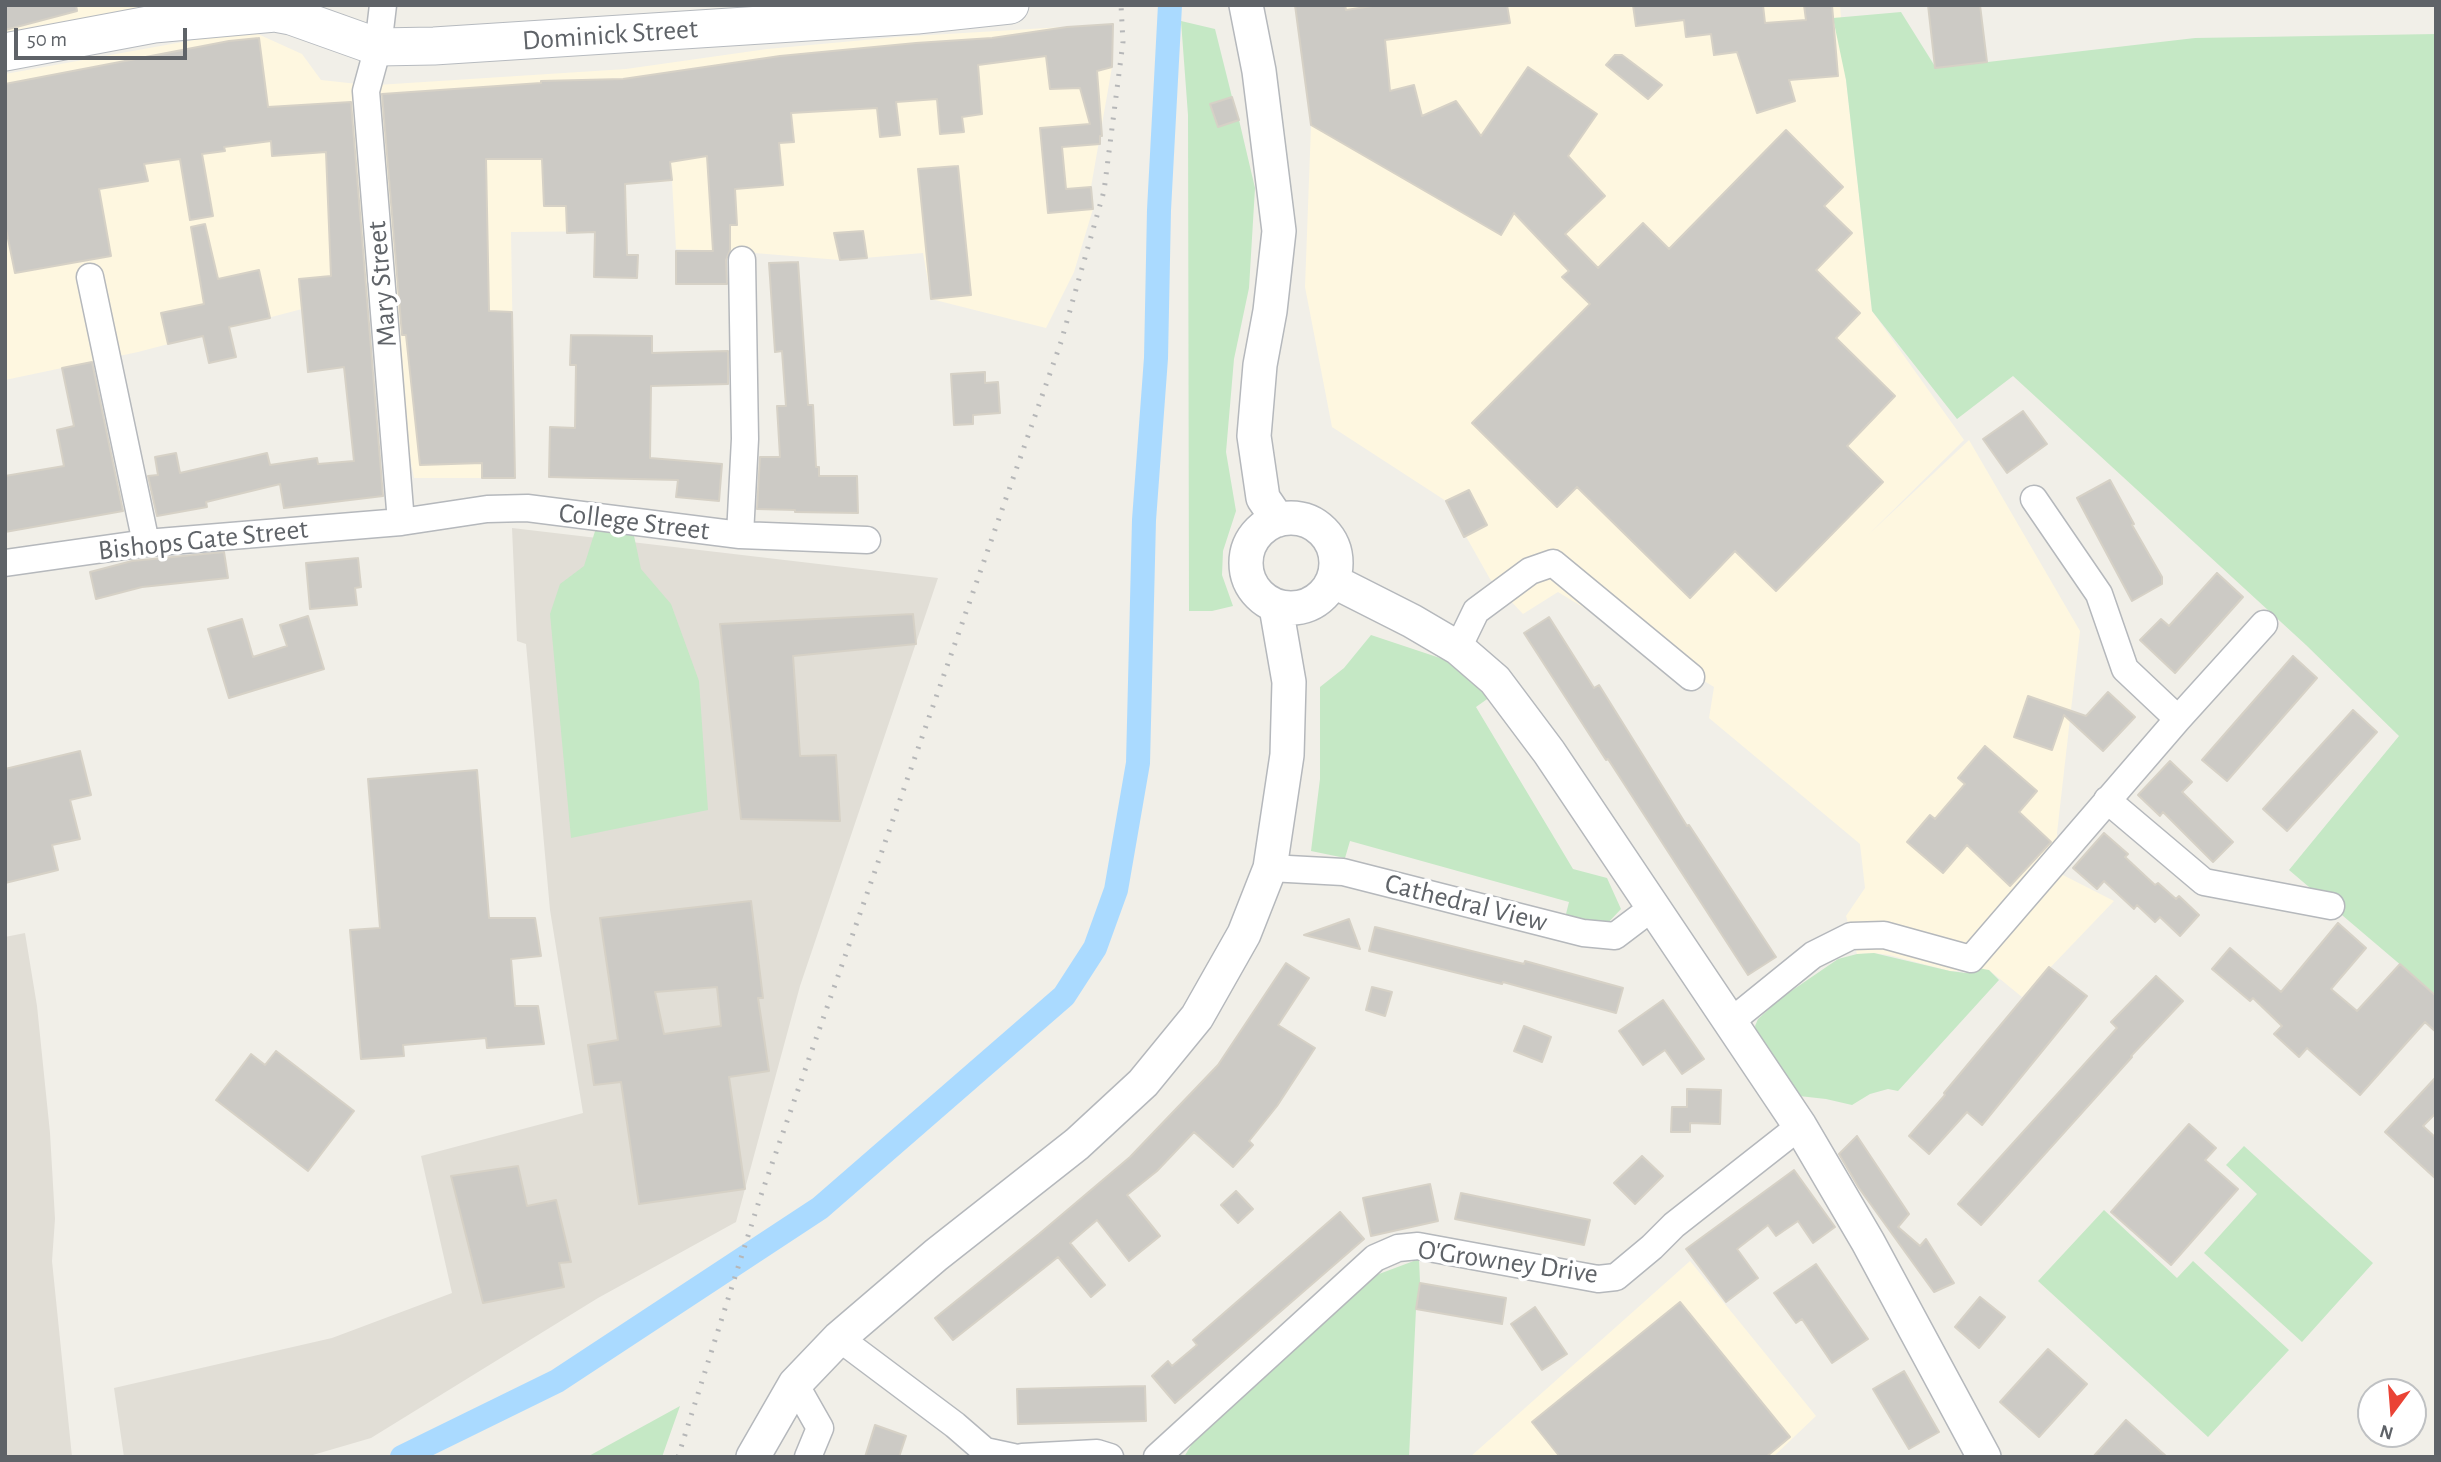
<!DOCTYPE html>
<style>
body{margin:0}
#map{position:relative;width:2441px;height:1462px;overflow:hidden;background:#f1efe8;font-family:"Alegreya Sans",sans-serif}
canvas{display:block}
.frame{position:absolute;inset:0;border:7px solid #5f6368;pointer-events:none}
.north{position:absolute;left:2357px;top:1378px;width:70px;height:70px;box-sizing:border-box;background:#fff;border:2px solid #bfc1c3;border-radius:50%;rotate:196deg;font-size:19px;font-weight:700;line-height:28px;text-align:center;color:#5f6368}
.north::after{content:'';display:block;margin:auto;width:24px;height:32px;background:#ea4335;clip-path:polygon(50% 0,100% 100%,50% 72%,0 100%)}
.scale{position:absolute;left:14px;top:28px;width:173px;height:32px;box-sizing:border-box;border:4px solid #5f6368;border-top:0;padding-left:9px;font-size:21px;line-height:24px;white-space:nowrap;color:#5f6368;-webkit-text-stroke:5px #fff;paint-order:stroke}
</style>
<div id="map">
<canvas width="2441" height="1462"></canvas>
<div class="frame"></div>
<div class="north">N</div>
<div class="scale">50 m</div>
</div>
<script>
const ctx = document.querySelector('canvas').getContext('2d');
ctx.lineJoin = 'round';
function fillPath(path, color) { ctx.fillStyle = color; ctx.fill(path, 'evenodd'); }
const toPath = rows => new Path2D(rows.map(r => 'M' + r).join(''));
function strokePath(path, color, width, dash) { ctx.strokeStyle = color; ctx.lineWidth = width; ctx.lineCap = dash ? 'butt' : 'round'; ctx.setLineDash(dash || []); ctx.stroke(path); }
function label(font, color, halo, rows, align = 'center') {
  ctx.font = font + ' "Alegreya Sans",sans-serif'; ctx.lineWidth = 7; ctx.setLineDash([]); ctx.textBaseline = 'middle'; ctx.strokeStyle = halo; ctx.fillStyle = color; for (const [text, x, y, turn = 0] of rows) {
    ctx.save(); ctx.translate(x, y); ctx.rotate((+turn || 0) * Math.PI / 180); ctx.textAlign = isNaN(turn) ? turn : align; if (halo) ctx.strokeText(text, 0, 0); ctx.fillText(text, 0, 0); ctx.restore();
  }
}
fillPath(toPath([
 [5,5,176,5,5,37],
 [1295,5,1840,5,1846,80,1872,311,1964,440,1867,536,1969,440,2080,631,2057,833,2061,874,2114,901,2022,997,1989,970,1950,971,1889,955,1874,953,1857,954,1846,916,1865,888,1860,844,1709,718,1714,687,1558,592,1523,614,1490,579,1446,501,1332,427,1305,287,1311,126],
 [1113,24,1112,67,1091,187,1093,209,1074,272,1046,328,931,299,923,253,840,260,730,251,676,249,672,181,626,184,627,231,511,232,515,478,414,478,406,438,377,85,626,69,767,49,897,37],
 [249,30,302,54,321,80,358,84,378,300,302,309,138,352,5,380,5,74],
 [1690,1261,1816,1416,1773,1457,1470,1457]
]), '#fef7e0');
fillPath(toPath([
 [512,528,938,578,800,986,736,1222,598,1298,371,1438,306,1457,124,1457,114,1388,332,1338,452,1293,421,1156,583,1113,550,910,526,644,517,641],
 [25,933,37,1006,50,1133,55,1219,52,1261,72,1457,5,1457,5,937]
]), '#e1ded6');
fillPath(toPath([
 [1901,12,1936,68,2195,38,2436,34,2436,995,2289,870,2399,736,2306,645,2013,376,1957,419,1872,311,1846,80,1833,18],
 [1181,21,1215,29,1232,97,1211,105,1218,127,1239,120,1255,188,1249,288,1234,359,1226,452,1236,511,1223,551,1222,575,1233,606,1212,611,1189,611,1188,115],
 [596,528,633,531,641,569,671,604,699,681,708,810,571,838,550,614,560,584,584,566],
 [1371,635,1449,661,1490,697,1476,707,1573,869,1607,878,1621,909,1606,925,1565,918,1569,902,1350,841,1345,858,1311,851,1320,779,1320,687,1344,668],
 [1874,953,1950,971,1966,973,1978,968,1989,970,1999,980,1898,1091,1888,1089,1870,1094,1852,1105,1826,1099,1799,1096,1757,1035,1755,1026,1758,1019,1781,998,1838,959,1857,954],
 [2244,1146,2373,1263,2302,1342,2204,1253,2257,1194,2226,1165],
 [2104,1210,2177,1278,2193,1261,2289,1350,2208,1437,2038,1281],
 [1419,1259,1420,1282,1416,1309,1409,1457,1184,1457,1196,1437,1371,1277],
 [680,1406,662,1457,587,1457]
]), '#c5e8c5');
strokePath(toPath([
 [402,1457,557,1381,820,1208,1064,996,1095,948,1116,890,1138,763,1144,520,1156,358,1159,210,1170,5]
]), '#aadaff', 24);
const building = toPath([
 [5,5,76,5,77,11,5,30,5,5],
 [1295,5,1345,5,1346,10,1379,5,1507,5,1510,23,1385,40,1390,91,1414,85,1422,116,1456,101,1481,136,1528,67,1597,114,1568,156,1605,196,1565,234,1598,268,1643,223,1669,249,1786,130,1843,187,1824,206,1852,233,1816,270,1860,313,1836,338,1895,396,1847,446,1883,482,1776,591,1735,551,1690,598,1577,487,1557,507,1472,423,1590,304,1562,277,1569,271,1514,213,1501,235,1311,125,1295,5],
 [1633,5,1763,5,1765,23,1806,20,1804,5,1832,5,1838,76,1789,80,1795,101,1757,113,1737,52,1714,55,1711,34,1686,37,1684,20,1636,26,1633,5],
 [1928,5,1980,5,1987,62,1935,68,1928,5],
 [1113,24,1112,67,1097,71,1102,136,1100,136,1100,144,1062,147,1066,189,1091,187,1093,209,1048,213,1040,128,1090,124,1080,88,1050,89,1046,56,978,65,982,114,962,117,964,132,940,134,937,99,896,102,900,135,880,137,877,108,791,113,794,142,779,143,783,185,735,189,737,225,730,225,730,250,726,260,727,284,676,284,676,251,713,251,707,156,670,162,672,180,625,184,627,255,638,255,637,278,594,277,595,232,567,233,566,206,544,206,542,159,486,159,489,311,512,312,515,478,482,478,482,463,420,465,406,335,402,335,382,94,541,83,541,81,623,79,780,56,916,43,992,38,1067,27,1113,24],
 [259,38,268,107,351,102,383,496,284,508,280,484,206,502,207,507,157,516,148,476,158,475,155,457,176,453,180,473,267,453,270,465,317,458,318,464,354,461,344,367,308,372,299,279,331,276,326,152,272,156,271,141,224,147,225,151,202,154,213,216,190,220,180,159,144,164,148,181,99,189,111,256,15,273,5,224,5,84,229,41,259,38],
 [1615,55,1622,55,1662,85,1648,99,1606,65,1615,55],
 [1232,97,1239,120,1218,127,1210,104,1232,97],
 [958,166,971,295,931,299,918,169,958,166],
 [205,224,218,279,259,270,270,318,229,327,236,357,209,363,203,336,168,344,161,313,204,304,191,227,205,224],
 [863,231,867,258,840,260,834,233,863,231],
 [798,262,808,405,813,405,816,467,819,467,819,476,857,476,858,513,795,512,795,510,757,509,760,457,780,457,777,406,786,406,782,351,775,352,769,263,798,262],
 [571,335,652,336,652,353,728,351,728,384,651,386,650,458,722,464,719,501,676,497,678,480,549,477,550,427,575,428,576,365,570,365,571,335],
 [92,362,123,511,5,532,5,476,64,466,57,430,74,426,62,368,92,362],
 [985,372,985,383,998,382,1000,413,973,415,973,424,954,425,951,374,985,372],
 [2023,411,2047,444,2007,473,1983,439,2023,411],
 [2110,480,2134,524,2132,525,2162,577,2162,584,2132,601,2077,498,2110,480],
 [1469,490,1487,525,1464,537,1446,501,1469,490],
 [224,552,228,578,142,587,96,599,90,572,132,561,224,552],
 [358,558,361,587,355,588,357,605,310,609,306,563,358,558],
 [2217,573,2243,597,2175,673,2140,640,2161,619,2169,626,2217,573],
 [913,614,916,644,793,656,800,756,836,755,840,821,741,819,720,624,913,614],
 [308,616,324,669,229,698,208,629,242,619,253,657,287,646,280,625,308,616],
 [1549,617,1594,688,1599,685,1687,826,1689,825,1776,957,1748,975,1608,759,1606,760,1524,633,1549,617],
 [2293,656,2317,678,2227,781,2202,760,2293,656],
 [2108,692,2135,717,2103,751,2064,715,2052,750,2014,737,2028,696,2086,716,2108,692],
 [2353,710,2377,732,2287,831,2263,809,2353,710],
 [1985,746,2037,791,2019,812,2051,842,2010,886,1967,845,1943,873,1907,842,1930,815,1935,819,1965,784,1958,778,1985,746],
 [80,751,91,795,70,800,80,839,52,845,58,870,5,883,5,769,80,751],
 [2170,761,2192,782,2182,792,2233,842,2213,862,2163,812,2160,816,2138,795,2170,761],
 [477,770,489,918,535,918,541,956,511,959,515,1006,538,1006,544,1044,487,1048,486,1038,403,1045,404,1056,361,1059,350,930,380,928,368,779,477,770],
 [2104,833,2128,854,2125,857,2155,885,2158,883,2176,899,2179,896,2199,915,2180,936,2160,917,2155,922,2137,905,2134,909,2104,881,2097,889,2073,868,2104,833],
 [751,901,763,998,758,998,769,1071,729,1077,745,1189,639,1204,621,1082,594,1085,588,1045,618,1040,600,918,751,901],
 [717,987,721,1026,664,1034,655,992,717,987],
 [1349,919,1360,949,1304,935,1349,919],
 [2338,923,2366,948,2331,989,2357,1011,2400,964,2436,996,2436,1032,2425,1022,2360,1095,2307,1048,2299,1057,2274,1034,2282,1026,2253,998,2250,1001,2212,969,2230,948,2281,992,2338,923],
 [1375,927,1524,964,1525,961,1623,988,1616,1013,1503,982,1502,984,1369,951,1375,927],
 [1286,963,1309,978,1278,1025,1315,1048,1277,1106,1249,1141,1253,1145,1233,1167,1194,1132,1157,1171,1127,1195,1160,1236,1129,1261,1097,1220,1070,1243,1105,1285,1091,1297,1058,1257,953,1340,935,1318,1039,1234,1130,1157,1218,1065,1286,963],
 [2049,967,2087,996,1982,1125,1967,1112,1929,1154,1909,1136,1945,1095,1944,1093,2049,967],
 [2156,976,2183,1001,2131,1056,2132,1057,1981,1225,1958,1204,2117,1028,2111,1022,2156,976],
 [1372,987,1392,992,1385,1016,1366,1010,1372,987],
 [1663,1000,1704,1059,1682,1074,1665,1050,1643,1065,1619,1031,1663,1000],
 [1524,1026,1551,1037,1542,1062,1514,1051,1524,1026],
 [276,1051,354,1111,308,1171,216,1100,251,1054,265,1065,276,1051],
 [2436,1077,2436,1113,2423,1126,2436,1138,2436,1179,2385,1132,2436,1077],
 [1687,1089,1721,1090,1720,1124,1690,1123,1690,1132,1671,1132,1672,1107,1687,1107,1687,1089],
 [2189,1124,2216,1148,2205,1160,2238,1189,2171,1265,2111,1212,2189,1124],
 [1857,1136,1909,1214,1898,1227,1920,1246,1926,1239,1954,1283,1934,1292,1859,1188,1839,1154,1857,1136],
 [1642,1156,1663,1176,1635,1204,1614,1183,1642,1156],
 [518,1166,527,1206,556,1200,571,1262,559,1263,564,1287,483,1303,451,1176,518,1166],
 [1794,1170,1835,1227,1813,1243,1798,1221,1776,1236,1768,1225,1737,1249,1758,1278,1726,1302,1686,1249,1794,1170],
 [1430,1184,1438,1221,1371,1236,1363,1198,1430,1184],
 [1236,1191,1253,1209,1238,1223,1221,1205,1236,1191],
 [1461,1193,1590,1220,1584,1245,1455,1219,1461,1193],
 [1340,1212,1364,1239,1175,1403,1152,1376,1168,1361,1172,1366,1197,1345,1193,1340,1340,1212],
 [1816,1264,1868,1339,1832,1363,1802,1319,1796,1323,1774,1293,1816,1264],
 [1420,1283,1506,1298,1502,1324,1416,1309,1420,1283],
 [1980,1297,2005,1317,1979,1348,1955,1327,1980,1297],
 [1680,1302,1790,1437,1766,1457,1560,1457,1532,1422,1680,1302],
 [1535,1307,1567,1354,1542,1370,1511,1324,1535,1307],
 [2048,1349,2087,1384,2039,1437,2000,1402,2048,1349],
 [1904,1371,1939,1432,1909,1449,1873,1389,1904,1371],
 [1145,1386,1146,1421,1018,1424,1017,1389,1145,1386],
 [2126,1420,2167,1457,2093,1457,2126,1420],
 [875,1425,906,1436,899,1457,865,1457,875,1425]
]);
fillPath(building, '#cccac5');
strokePath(building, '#d6d1c6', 2);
const minor = toPath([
 [383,5,378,47,366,91,401,522],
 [90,277,146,543],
 [2034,499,2099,594,2125,669,2178,719],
 [740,535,745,439,742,260],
 [5,563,146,543,401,522,487,509,527,508,740,535,867,540],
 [1458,648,1476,611,1530,571,1553,563,1691,677],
 [2107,800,2204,882,2331,906],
 [1270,868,1343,872,1583,933,1615,936,1652,908],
 [1729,1023,1813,955,1851,936,1884,935,1971,959,2178,719,2264,624],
 [839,1338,955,1425,985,1451,1013,1457],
 [795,1384,820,1428,808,1457],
 [1022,1457,1097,1453,1110,1457],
 [1157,1457,1375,1258,1398,1248,1418,1246,1598,1279,1616,1277,1652,1247,1674,1225,1800,1126]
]);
const tertiary = toPath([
 [1246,5,1259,71,1279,231,1270,311,1260,365,1254,436,1263,498,1278,520],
 '1246 563a45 45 0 1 1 90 0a45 45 0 1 1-90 0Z',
 [1333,581,1412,621,1458,648,1495,680,1549,752,1800,1126,1868,1242,1984,1457],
 [753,1457,795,1384,839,1338,936,1255,1077,1144,1143,1083,1197,1017,1244,934,1270,868,1287,755,1289,682,1276,607]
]);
const secondary = toPath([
 [5,52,154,24,275,13,291,16,378,47,434,46,917,15,1010,5]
]);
strokePath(minor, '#b5b8bc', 29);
strokePath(tertiary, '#b5b8bc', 36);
strokePath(secondary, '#b6babf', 39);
strokePath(minor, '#fff', 26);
strokePath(tertiary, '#fff', 33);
strokePath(secondary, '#fff', 37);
strokePath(toPath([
 [678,1457,760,1198,1061,342,1104,191,1123,42,1121,5]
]), '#b6b7b8', 5, [2, 9]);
label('28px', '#5f6368', '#fff', [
 ["Dominick Street",610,35,-4],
 ["Mary Street",382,284,-95],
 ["College Street",634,522,7],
 ["Bishops Gate Street",203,540,-6],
 ["Cathedral View",1466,903,14],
 ["O'Growney Drive",1508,1262,8]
]);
</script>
